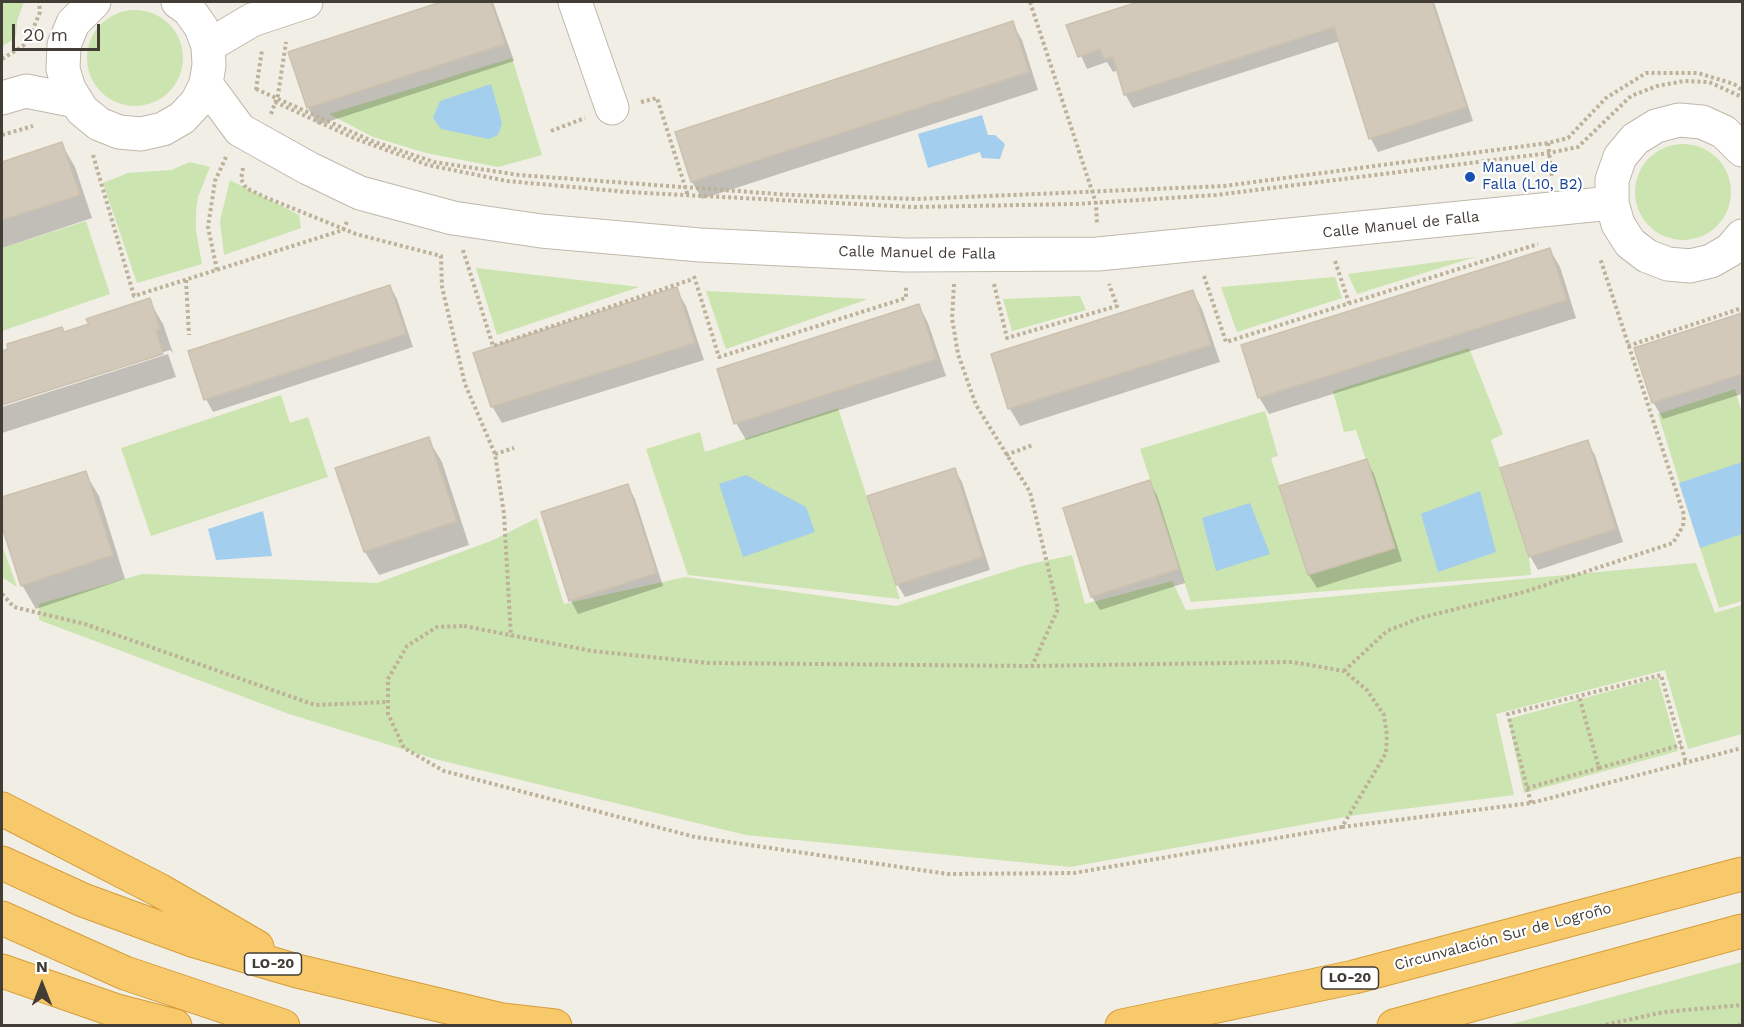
<!DOCTYPE html>
<meta charset="utf-8">
<style>
body{margin:0}
#map{position:relative;width:1744px;height:1027px;overflow:hidden;background:#f1eee5;font-family:"Work Sans",sans-serif}
canvas{display:block}
.frame{position:absolute;inset:0;border:3px solid #433e35;pointer-events:none}
.north{position:absolute;left:12px;top:955px;width:60px;height:60px;-webkit-text-stroke:4px #fff;paint-order:stroke;rotate:0deg;font-size:16px;font-weight:700;line-height:24px;text-align:center;color:#433e35}
.north::after{content:'';display:block;margin:auto;width:21px;height:27px;background:#433e35;clip-path:polygon(50% 0,100% 100%,50% 72%,0 100%)}
.scale{position:absolute;left:12px;top:24px;width:88px;height:27px;box-sizing:border-box;border:3px solid #433e35;border-top:0;padding-left:8px;font-size:18px;line-height:21px;white-space:nowrap;color:#433e35;-webkit-text-stroke:4px #fff;paint-order:stroke}
</style>
<div id="map">
<canvas width="1744" height="1027"></canvas>
<div class="frame"></div>
<div class="north">N</div>
<div class="scale">20 m</div>
</div>
<script>
const ctx = document.querySelector('canvas').getContext('2d');
ctx.lineJoin = 'round';
function fillPath(path, color) { ctx.fillStyle = color; ctx.fill(path, 'evenodd'); }
const toPath = rows => new Path2D(rows.map(r => 'M' + r).join(''));
function strokePath(path, color, width, dash) { ctx.strokeStyle = color; ctx.lineWidth = width; ctx.lineCap = dash ? 'butt' : 'round'; ctx.setLineDash(dash || []); ctx.stroke(path); }
function label(font, color, halo, rows, align = 'center') {
  ctx.font = font + ' "Work Sans",sans-serif'; ctx.lineWidth = 4.5; ctx.setLineDash([]); ctx.textBaseline = 'middle'; ctx.strokeStyle = halo; ctx.fillStyle = color; for (const [text, x, y, turn = 0] of rows) {
    ctx.save(); ctx.translate(x, y); ctx.rotate((+turn || 0) * Math.PI / 180); ctx.textAlign = isNaN(turn) ? turn : align; if (halo) ctx.strokeText(text, 0, 0); ctx.fillText(text, 0, 0); ctx.restore();
  }
}
fillPath(toPath([
 [2,2,24,2,17,21,16,35,11,41,2,46],
 '87 58a48 48 0 1 1 96 0a48 48 0 1 1-96 0Z',
 [512,58,542,155,498,167,426,153,373,137,329,114],
 '1635 192a48 48 0 1 1 96 0a48 48 0 1 1-96 0Z',
 [190,162,210,167,198,197,196,212,196,231,202,264,137,283,103,183,128,173,171,170],
 [230,180,299,215,301,228,224,255,220,221],
 [86,221,110,294,2,331,2,248],
 [1475,257,1357,294,1348,274],
 [476,268,639,287,497,335],
 [1335,277,1342,298,1237,332,1221,287],
 [706,291,868,299,726,349],
 [1080,296,1086,310,1012,331,1003,299],
 [1469,348,1503,434,1491,440,1529,557,1531,575,1191,602,1140,449,1265,411,1278,456,1271,458,1308,575,1395,548,1356,430,1344,432,1333,391],
 [1735,389,1742,414,1742,601,1719,608,1658,414],
 [281,395,290,423,308,417,328,477,151,536,121,448],
 [838,408,900,599,688,575,646,449,700,432,705,452],
 [537,518,564,604,685,577,896,606,1026,565,1072,555,1085,604,1172,581,1186,610,1696,563,1715,613,1742,605,1742,734,1688,749,1665,670,1496,714,1514,795,1356,815,1070,867,746,835,435,759,289,714,39,620,39,604,142,574,377,583,491,541],
 [2,545,17,587,2,577],
 [1658,678,1678,751,1524,793,1508,719],
 [1742,962,1742,1025,1508,1025]
]), '#cce4af');
fillPath(toPath([
 [491,84,502,123,498,135,489,139,441,129,433,118,440,101],
 [982,115,988,135,995,135,1005,144,1000,159,982,158,980,152,928,168,918,134],
 [1742,462,1742,534,1700,548,1679,483],
 [746,475,806,507,815,532,743,557,719,484],
 [1480,491,1496,552,1438,572,1421,514],
 [1250,503,1270,554,1216,571,1202,518],
 [263,511,272,556,216,560,208,529]
]), '#a3ceed');
fillPath(toPath([
 [446,2,493,2,514,61,318,125,308,108,290,53],
 [1142,2,1434,2,1473,121,1378,152,1371,139,1340,41,1133,108,1125,94,1118,70,1113,72,1107,62,1087,69,1068,26],
 [1012,23,1022,40,1038,90,702,199,692,182,676,133],
 [61,143,75,167,92,218,2,248,2,163],
 [1550,250,1560,267,1576,318,1269,414,1259,397],
 [390,286,397,299,413,347,213,412,206,399],
 [676,289,686,306,704,360,502,423,492,406],
 [1193,292,1202,309,1220,362,1020,426,1010,409,993,355],
 [149,300,163,324,173,353,170,350,2,404,2,353,91,325],
 [919,306,928,323,946,376,746,440,736,423],
 [1742,315,1742,394,1663,419,1653,402,1636,349],
 [168,354,176,377,2,433,2,407],
 [428,439,442,462,469,545,379,575,365,552],
 [1587,442,1595,455,1623,542,1538,570,1530,556],
 [1366,460,1374,474,1402,561,1317,588,1309,575,1281,487],
 [954,469,962,482,990,570,905,597,897,584],
 [85,473,99,496,125,579,36,609,22,585,2,523,2,499],
 [1149,482,1157,495,1185,583,1100,610,1092,597,1064,509],
 [628,486,635,499,663,586,578,614,571,601,543,513]
]), '#0003');
const building = toPath([
 [441,2,491,2,505,44,307,108,288,52,441,2],
 [1138,2,1432,2,1467,107,1369,139,1334,27,1124,95,1113,57,1104,59,1100,49,1078,57,1066,25,1138,2],
 [1013,21,1029,72,691,182,675,132,1013,21],
 [62,142,80,195,2,220,2,162,62,142],
 [1550,248,1567,300,1258,398,1241,345,1550,248],
 [390,285,406,334,204,400,188,351,390,285],
 [677,287,695,343,491,407,473,353,677,287],
 [1193,290,1211,345,1008,409,991,354,1193,290],
 [150,298,160,329,156,330,163,354,2,405,2,351,8,349,7,344,62,327,64,332,89,324,86,319,150,298],
 [919,304,937,359,734,424,717,369,919,304],
 [1742,313,1742,374,1652,403,1634,348,1742,313],
 [429,437,457,521,364,552,335,468,429,437],
 [1588,440,1616,529,1529,557,1500,468,1588,440],
 [1367,459,1395,548,1308,575,1279,486,1367,459],
 [955,468,983,557,896,585,867,496,955,468],
 [86,471,113,555,21,586,2,527,2,497,86,471],
 [1150,480,1179,569,1091,597,1063,508,1150,480],
 [628,484,657,573,569,601,541,512,628,484]
]);
fillPath(building, '#d3c9bb');
strokePath(building, '#cdc1ae', 1.5);
const street = toPath([
 [94,2,73,23,64,45,63,69,69,89,82,110,99,124,119,132,141,134,163,129,182,118,197,102,206,84,209,65,208,46,201,27,189,10,178,2],
 [575,2,612,108],
 [208,46,252,20,306,2],
 [206,84,240,130,308,168,360,193,453,218,541,231,700,245,905,255,1098,254,1612,203],
 [2,98,26,91,76,101],
 [1742,150,1724,132,1702,122,1679,120,1656,126,1635,139,1620,157,1612,180,1612,203,1618,224,1630,243,1647,256,1668,264,1690,266,1711,261,1730,250,1742,236]
]);
const highway = toPath([
 [2,809,159,890,257,947],
 [2,863,83,900,195,941,297,971,502,1020,555,1026],
 [2,918,125,973,283,1026],
 [2,971,117,1011,175,1026],
 [1122,1026,1354,977,1742,874],
 [1394,1026,1742,931]
]);
strokePath(street, '#bfb8ab', 35);
strokePath(highway, '#d69d3a', 35);
strokePath(toPath([
 [1030,2,1096,203,1097,224],
 [2,59,23,46,31,34,40,12,39,2],
 [256,89,372,141,434,162,519,175,791,195,917,199,1224,186,1548,143,1568,138,1606,98,1646,73,1698,73,1734,84,1742,90],
 [256,90,262,50],
 [275,102,356,139,428,165,507,181,627,192,913,207,1076,204,1216,195,1549,153,1578,147,1631,96,1657,86,1684,81,1709,82,1742,97],
 [641,102,657,98,688,196],
 [271,114,278,95,286,42],
 [551,131,585,118],
 [2,135,33,126],
 [1548,143,1552,178],
 [93,155,134,296,343,230,348,220],
 [243,168,241,179,246,188,267,198,356,234,441,256,442,287,465,384,495,454,504,514,511,637],
 [463,250,493,346,693,279],
 [1335,261,1349,303],
 [217,270,208,227,215,181,226,157],
 [694,276,719,357,906,298,906,285],
 [1204,276,1226,342,1538,244],
 [186,280,189,335],
 [954,284,952,318,958,354,976,405,1030,492,1058,609,1032,666],
 [994,284,1007,338,1117,306,1109,284],
 [1628,346,1742,308],
 [495,454,514,448],
 [1006,455,1033,445],
 [2,594,14,607,85,624,315,705,388,702],
 [464,626,592,651,709,663,1032,666,1292,662,1344,671,1367,690,1384,715,1387,735,1386,753,1342,827,1074,873,948,874,695,837,444,771,404,748,388,714,388,679,407,646,437,627,464,626],
 [1344,671,1387,631,1420,618,1524,592,1673,543,1683,526,1684,515,1600,258],
 [1599,768,1681,745],
 [1527,788,1599,768,1579,696],
 [1531,803,1508,714,1661,675,1686,763],
 [1342,827,1531,803,1742,748],
 [1600,1026,1664,1012,1742,1005],
 [1738,1026,1742,1023]
]), '#beb19a', 4, [3, 3]);
strokePath(street, '#fff', 33);
strokePath(highway, '#f7c96a', 33);
for (const [x, y, r, color] of [
 [1470,177,6,"#1a4fb4"]
]) { const dot = new Path2D(); dot.arc(x, y, r, 0, 2 * Math.PI); ctx.fillStyle = color; ctx.fill(dot); strokePath(dot, '#fff', 2); }
for (const [x, y, w] of [
 [273,964,57],
 [1350,978,57]
]) { const box = new Path2D(); box.roundRect(x - w / 2, y - 11, w, 22, 4.5); ctx.fillStyle = '#fff'; ctx.fill(box); strokePath(box, '#433e35', 1.5); }
label('bold 14px', '#433e35', null, [
 ["LO-20",273,964],
 ["LO-20",1350,978]
]);
label('15px', '#164399', '#fff', [
 ["Manuel de",1482,168],
 ["Falla (L10, B2)",1482,185]
], 'left');
label('15px', '#433e35', '#fff', [
 ["Calle Manuel de Falla",1401,225,-6],
 ["Calle Manuel de Falla",917,253,1],
 ["Circunvalación Sur de Logroño",1503,937,-15]
]);
</script>
